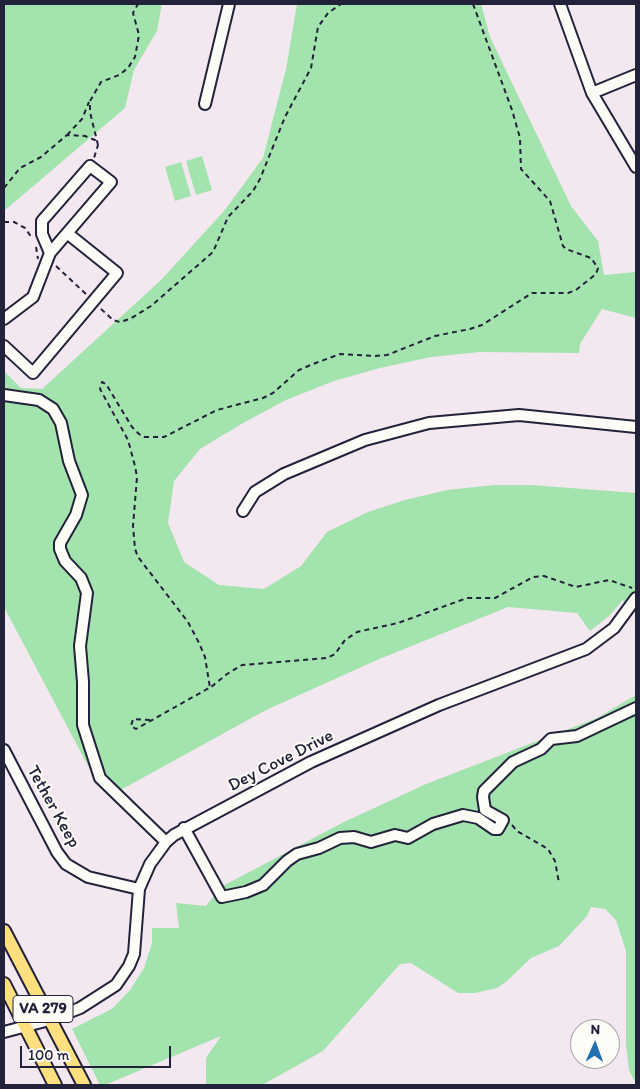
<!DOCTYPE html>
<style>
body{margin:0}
#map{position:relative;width:640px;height:1089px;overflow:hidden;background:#f3e7f0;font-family:Itim,sans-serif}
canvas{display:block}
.frame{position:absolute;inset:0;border:5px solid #22223b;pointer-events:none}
.north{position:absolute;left:570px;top:1019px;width:50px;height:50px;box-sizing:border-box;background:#fdfcf7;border:1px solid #a5a5ac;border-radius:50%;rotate:2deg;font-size:14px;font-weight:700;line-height:20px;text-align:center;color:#22223b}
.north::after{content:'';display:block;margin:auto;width:18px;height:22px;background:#1f6fb2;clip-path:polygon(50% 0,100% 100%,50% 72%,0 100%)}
.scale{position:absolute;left:20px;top:1046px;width:151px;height:22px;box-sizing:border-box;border:2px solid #22223b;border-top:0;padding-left:6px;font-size:15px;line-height:18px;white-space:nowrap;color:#22223b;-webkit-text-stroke:4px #fdfcf7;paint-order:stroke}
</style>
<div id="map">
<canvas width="640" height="1089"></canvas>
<div class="frame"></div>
<div class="north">N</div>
<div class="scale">100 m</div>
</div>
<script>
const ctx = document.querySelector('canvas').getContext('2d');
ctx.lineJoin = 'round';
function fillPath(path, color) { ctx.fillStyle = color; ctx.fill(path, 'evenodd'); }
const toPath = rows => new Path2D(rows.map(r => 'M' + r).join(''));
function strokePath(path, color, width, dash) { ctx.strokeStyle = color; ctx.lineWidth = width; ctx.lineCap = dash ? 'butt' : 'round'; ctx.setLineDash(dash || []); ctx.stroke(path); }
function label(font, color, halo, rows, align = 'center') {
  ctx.font = font + ' Itim,sans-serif'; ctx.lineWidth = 4; ctx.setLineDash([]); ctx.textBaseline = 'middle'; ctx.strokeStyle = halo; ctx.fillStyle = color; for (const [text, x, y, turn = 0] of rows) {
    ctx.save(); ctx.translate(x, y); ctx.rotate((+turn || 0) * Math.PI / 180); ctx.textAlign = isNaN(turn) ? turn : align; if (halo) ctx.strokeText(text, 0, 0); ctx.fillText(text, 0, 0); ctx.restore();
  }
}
fillPath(toPath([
 [4,4,162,4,157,31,134,70,125,108,4,211],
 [297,4,481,4,490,37,571,206,598,241,604,275,636,272,636,318,602,309,580,344,579,353,480,352,431,357,380,368,334,381,286,400,243,423,200,449,174,481,168,523,184,562,219,585,264,589,301,566,327,532,368,512,405,500,447,490,494,485,531,485,636,493,636,611,623,600,609,616,590,631,577,613,508,607,377,660,266,710,117,792,154,837,96,781,4,607,4,371,21,388,42,389,161,280,224,211,263,158,286,69],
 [202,156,212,190,196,195,186,161],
 [181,162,191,196,175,201,165,167],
 [636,695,636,1084,629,1070,626,1044,626,951,616,920,605,909,591,907,587,916,559,946,531,958,507,981,497,988,475,993,458,993,411,963,400,964,323,1051,262,1085,206,1085,206,1058,221,1036,105,1085,100,1085,72,1029,112,1009,130,990,144,968,152,943,152,928,179,928,176,903,206,906,221,887,342,823,426,784,597,718]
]), '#a3e3ad');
const minor = toPath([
 [560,4,592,93,636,167],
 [592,93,636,75],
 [205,104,229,4],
 [4,319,33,297,50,253,111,182,90,166,42,221,42,234,50,253],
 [4,346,33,373,117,273,67,233],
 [4,395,39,400,53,409,61,423,69,461,82,495,76,515,60,543,60,549,65,561,81,578,87,593,80,646,83,682,83,725,100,778,166,842],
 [243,511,255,492,284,474,365,440,429,423,519,415,636,427],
 [4,750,57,852,66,864,88,877,139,889],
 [184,828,222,897,246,892,263,885,287,861,297,854,319,848,340,838,354,837,371,842,395,835,408,838,433,824,463,815,478,818,494,829,498,829,503,820,485,810,483,797,484,791,513,762,541,749,551,739,577,736,636,708],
 [4,1032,49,1020,80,1008,116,985,129,966,134,954,139,889,150,864,166,842,174,835,311,762,439,705,586,649,614,628,636,598]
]);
const major = toPath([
 [4,931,84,1085],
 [4,984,55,1085]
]);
strokePath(minor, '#22223b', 14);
strokePath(major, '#22223b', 16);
strokePath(toPath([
 [473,4,512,110,520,138,521,169,550,201,563,246,566,249,591,258,598,268,596,274,576,290,568,293,532,293,482,325,470,329,435,336,387,355,374,356,340,354,313,364,299,370,273,393,263,398,217,410,164,437,144,437,139,434,132,427,106,384,102,382,100,389,128,440,135,466,137,477,133,526,135,549,138,557,188,622,199,643,205,657,210,688,227,674,242,665,327,658,335,654,345,640,357,632,398,623,467,598,495,598,533,577,544,576,576,587,609,580,632,588],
 [67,135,82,119,89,102],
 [98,145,90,112,90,101,101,82,119,75,128,68,135,57,139,35,133,13,138,4],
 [4,188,20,168,41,157,67,135,85,136,95,140,98,145,94,158],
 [4,222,14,222,25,228,32,238],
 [36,247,38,259],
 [56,266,87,295],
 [101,309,113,320,120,322,130,319,151,306,213,252,228,217,253,191,260,179,285,117,311,68,318,27,328,13,341,4],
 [150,720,133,719,131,726,136,729,209,688],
 [512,825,517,831,548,849,555,861,559,883]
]), '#22223b', 2, [5, 4]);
strokePath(minor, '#fdfcf7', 10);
strokePath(major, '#fddf80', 12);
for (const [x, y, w] of [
 [43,1009,60]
]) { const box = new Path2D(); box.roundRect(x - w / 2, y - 13.5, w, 27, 4); ctx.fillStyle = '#fdfcf7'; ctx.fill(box); strokePath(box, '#22223b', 1); }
label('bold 16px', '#22223b', null, [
 ["VA 279",43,1009]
]);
label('18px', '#22223b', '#fdfcf7', [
 ["Dey Cove Drive",281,761,-27],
 ["Tether Keep",53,807,61]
]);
</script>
